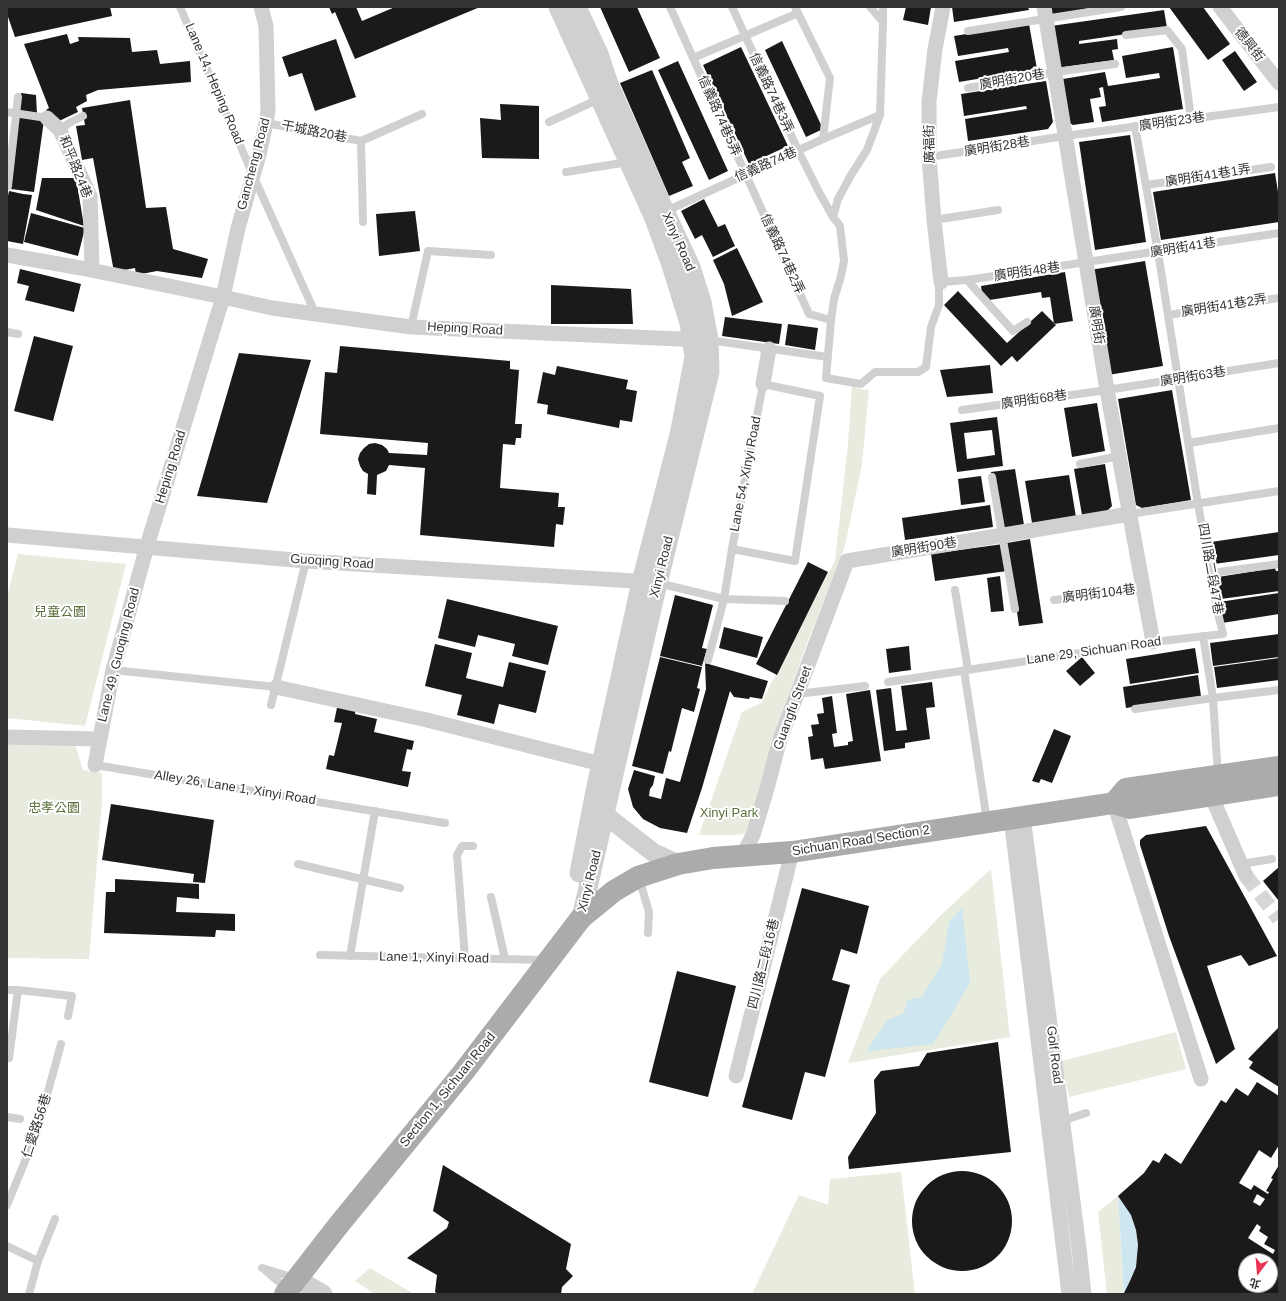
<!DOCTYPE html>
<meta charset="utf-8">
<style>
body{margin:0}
#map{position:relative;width:1286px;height:1301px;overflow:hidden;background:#fff;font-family:Helvetica,"Noto Sans TC",sans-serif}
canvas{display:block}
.frame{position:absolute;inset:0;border:8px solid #333;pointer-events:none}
.north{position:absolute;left:1238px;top:1253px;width:40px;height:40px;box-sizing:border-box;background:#fff;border:1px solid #adadad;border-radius:50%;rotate:196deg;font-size:11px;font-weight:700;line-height:16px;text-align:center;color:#333}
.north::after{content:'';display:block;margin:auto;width:14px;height:18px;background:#eb3358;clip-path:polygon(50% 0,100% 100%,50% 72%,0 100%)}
</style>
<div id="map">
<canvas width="1286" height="1301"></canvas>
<div class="frame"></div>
<div class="north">北</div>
</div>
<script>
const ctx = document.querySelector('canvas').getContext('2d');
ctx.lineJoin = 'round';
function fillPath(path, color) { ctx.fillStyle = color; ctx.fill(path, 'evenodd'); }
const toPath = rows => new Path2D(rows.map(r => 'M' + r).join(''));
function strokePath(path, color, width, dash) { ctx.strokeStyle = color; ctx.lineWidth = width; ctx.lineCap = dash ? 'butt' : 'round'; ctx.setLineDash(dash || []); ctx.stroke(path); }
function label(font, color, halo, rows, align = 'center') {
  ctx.font = font + ' Helvetica,"Noto Sans TC",sans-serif'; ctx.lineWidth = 4; ctx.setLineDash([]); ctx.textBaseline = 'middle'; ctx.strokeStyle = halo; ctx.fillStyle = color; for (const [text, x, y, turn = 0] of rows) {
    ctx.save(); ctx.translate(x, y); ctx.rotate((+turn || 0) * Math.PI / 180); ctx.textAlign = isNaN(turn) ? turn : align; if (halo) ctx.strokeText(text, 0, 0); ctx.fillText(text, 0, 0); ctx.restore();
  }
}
fillPath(toPath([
 [852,385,859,389,869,390,862,464,845,546,807,643,771,742,767,769,745,834,732,835,699,835,742,712,761,703,835,561,848,444],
 [18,554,126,564,85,726,7,718,7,597],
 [7,730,72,734,83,770,102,773,102,801,89,959,7,958],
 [991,869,1010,1037,848,1063,880,979,942,914],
 [1176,1032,1186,1069,1069,1097,1061,1061],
 [901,1172,915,1294,752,1294,799,1195,828,1205,830,1179],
 [1118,1196,1124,1293,1107,1294,1098,1212],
 [370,1268,414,1294,375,1294,355,1281]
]), '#e7ecde');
fillPath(toPath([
 [962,908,970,983,933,1044,866,1051,888,1020,904,1013,908,1000,922,997,942,964,949,922],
 [1118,1196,1131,1215,1136,1230,1138,1245,1136,1267,1130,1281,1124,1293]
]), '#cde6ef');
fillPath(toPath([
 [7,7,110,7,112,16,15,37,7,14],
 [329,7,356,7,362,21,395,7,480,7,355,59,335,12,332,14],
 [600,7,637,7,660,58,629,72],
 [906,7,931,7,928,25,903,20],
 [952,7,1028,7,1029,10,954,22],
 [1051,7,1096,7,1052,15],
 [1169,7,1203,7,1230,44,1208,60],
 [1164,10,1167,28,1079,41,1079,44,1117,39,1118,49,1112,50,1114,60,1057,68,1051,26],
 [1029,24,1037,69,959,82,955,61,1009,52,1008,48,958,56,954,36],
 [67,34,70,44,79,41,78,37,130,38,132,52,157,50,160,64,190,61,191,82,98,90,86,95,87,101,76,107,78,112,57,122,46,110,49,108,24,44],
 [336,39,356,97,315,111,302,73,289,77,282,57],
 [782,41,823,129,806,137,765,50],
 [741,47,788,146,749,164,703,65],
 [1173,47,1183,109,1102,122,1099,107,1106,106,1103,87,1099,88,1101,97,1090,99,1094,122,1073,125,1064,120,1057,80,1105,72,1108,86,1160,78,1159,73,1126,78,1122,56],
 [1235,51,1257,82,1244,91,1222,60],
 [678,61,728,171,709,180,658,70],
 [652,70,690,158,682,162,693,186,669,196,620,83],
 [1046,81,1053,122,1048,129,968,141,965,119,1027,109,1026,106,964,116,961,94],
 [21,93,36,95,37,114,19,111],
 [130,100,146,208,166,207,173,249,208,259,202,278,157,271,136,275,135,268,114,272,93,158,82,160,76,126,85,125,82,108],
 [500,104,539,106,539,159,482,158,480,118,501,120],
 [19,117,44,120,34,192,11,189],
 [1130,135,1146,242,1095,250,1079,142],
 [1275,173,1279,198,1279,222,1161,240,1153,192],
 [42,178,76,178,84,226,36,210],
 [9,191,23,194,32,195,23,244,7,241,7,200],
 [704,199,718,227,725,224,735,246,713,257,702,235,695,239,681,211],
 [415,211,420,251,379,256,376,214],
 [31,213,85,228,78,256,24,242],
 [737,248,763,302,732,316,724,284,713,260],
 [1145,261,1163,366,1108,375,1090,270],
 [20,269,81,284,74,312,25,300,29,286,17,283],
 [1065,272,1073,321,1054,324,1050,297,1042,298,1041,292,983,301,981,286],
 [551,285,631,289,633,324,551,324],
 [958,291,1007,343,1042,311,1056,325,1017,362,1012,356,1001,366,944,305],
 [725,317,782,324,779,344,722,336],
 [788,324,818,328,815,350,785,345],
 [34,336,73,346,53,421,14,411],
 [340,346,510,361,510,369,519,370,515,424,522,424,521,438,516,438,515,445,503,444,500,488,559,493,558,507,565,507,563,525,556,524,554,547,420,535,425,468,389,465,386,471,377,475,376,495,367,494,368,474,363,471,360,466,358,459,360,453,364,448,369,444,375,443,382,445,387,449,389,453,427,455,428,443,320,434,325,372,337,373],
 [239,353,311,360,267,503,197,496],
 [990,365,993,393,947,397,940,370],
 [557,366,628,380,626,389,637,391,632,422,620,420,619,428,547,414,548,405,537,403,543,372,555,375],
 [1172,390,1191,500,1142,508,1136,505,1118,399],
 [1097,403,1105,451,1072,457,1064,408],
 [997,417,1003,466,957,472,950,423],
 [992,430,995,455,967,459,964,433],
 [1105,464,1112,506,1107,511,1082,515,1074,469],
 [1015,469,1024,525,1004,528,995,501,991,472],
 [1069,475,1076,517,1032,523,1025,481],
 [981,476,985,502,961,505,958,479],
 [990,505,993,527,905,540,902,518],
 [1279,532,1279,555,1207,565,1204,543],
 [1030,539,1043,623,1019,626,1007,543],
 [1003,544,1007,571,935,581,931,554],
 [808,562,828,572,777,675,756,664],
 [1275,568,1276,571,1279,571,1279,591,1221,599,1218,577],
 [1000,576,1004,611,991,612,987,578],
 [1279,593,1279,614,1222,623,1219,602],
 [675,595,713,605,702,648,707,649,702,666,660,656],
 [447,599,558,626,548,665,512,656,515,644,478,635,475,647,438,638],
 [724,627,763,637,757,658,719,648],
 [1279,634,1279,657,1213,666,1210,643],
 [435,644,472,653,466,678,503,687,509,662,546,671,536,713,499,704,494,724,457,715,462,695,425,686],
 [909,646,911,670,889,673,886,649],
 [1195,648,1199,673,1130,684,1126,659],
 [660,657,702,667,697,688,700,689,694,712,682,708,671,752,669,751,663,774,632,766],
 [1082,657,1095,673,1080,686,1066,671],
 [1279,658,1279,680,1217,688,1214,667],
 [705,663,768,681,762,699,750,697,749,699,734,697,730,691,702,788,687,833,660,828,643,819,633,807,628,789,634,770,655,776,653,785,650,789,649,796,661,799,666,778,680,782,706,689],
 [1198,675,1201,696,1126,708,1123,687],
 [932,682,935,707,926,708,930,739,905,743,905,748,884,751,876,690,891,688,896,731,907,730,901,686],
 [870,690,881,761,825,769,823,758,811,760,808,737,813,736,811,725,819,724,817,714,824,713,822,698,832,696,837,733,832,734,834,747,848,745,848,742,853,741,846,694],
 [338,703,356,707,355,714,377,719,374,732,414,741,412,750,407,749,402,771,411,772,408,787,326,769,329,755,334,756,342,723,334,722],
 [1054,729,1071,736,1052,783,1041,779,1039,783,1032,781],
 [111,804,214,820,205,883,193,882,194,874,102,860],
 [1206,826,1277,956,1249,966,1241,955,1207,966,1235,1049,1216,1064,1169,936,1140,845,1140,840,1146,835],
 [1279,867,1279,901,1263,881],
 [115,879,199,884,199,899,177,897,176,912,235,914,235,931,216,930,215,937,104,933,106,892,115,892],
 [802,888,869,906,857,954,841,949,832,980,850,985,825,1077,805,1072,792,1120,742,1107],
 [677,971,736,986,708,1097,649,1082],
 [1279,1027,1279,1087,1249,1068,1253,1062,1248,1059],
 [998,1042,1011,1152,849,1169,848,1157,876,1113,874,1080,881,1071,919,1066,927,1053],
 [1257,1082,1279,1096,1279,1145,1271,1158,1259,1150,1239,1183,1251,1190,1254,1185,1268,1194,1269,1192,1266,1191,1273,1179,1271,1178,1279,1165,1279,1294,1126,1294,1124,1293,1130,1281,1136,1267,1138,1245,1136,1230,1131,1215,1118,1196,1144,1173,1153,1160,1159,1163,1165,1153,1181,1164,1221,1100,1226,1103,1236,1088,1248,1096],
 [1257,1194,1265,1199,1260,1206,1253,1202],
 [1257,1224,1261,1227,1259,1231,1268,1237,1264,1244,1275,1250,1273,1254,1248,1238],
 [1246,1261,1270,1261,1270,1285,1246,1285],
 [443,1165,571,1244,566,1269,573,1276,562,1287,561,1294,438,1294,435,1292,437,1275,407,1258,447,1228,449,1222,433,1211],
 '912 1221a50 50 0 1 1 100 0a50 50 0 1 1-100 0Z'
]), '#1a1a1a');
strokePath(toPath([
 [1246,876,1279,919]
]), '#d6d6d6', 15, [15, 8]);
strokePath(toPath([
 [180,7,253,175,316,315],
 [670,7,809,314,831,320],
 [732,7,798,150,819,192,833,217],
 [795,7,830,78,823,139],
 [870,7,883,22,880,115,867,150,851,175,838,199,833,217,840,226,844,261,841,276,834,299,831,320,826,378,861,384,875,372,918,372,926,367,931,327,939,305,939,288,941,282,967,280,1279,233],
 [883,22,883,7],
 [968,31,1121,7],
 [1126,35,1167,30,1182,49,1191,119],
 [693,58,798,13],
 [968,88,1055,72,1115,64],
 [7,112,47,118],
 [549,122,599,99],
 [266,123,361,141,422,114],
 [60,130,69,123,83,116],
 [361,141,363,222],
 [929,157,1065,136,1279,107],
 [566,172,628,162],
 [1146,185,1271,167],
 [8,186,18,97],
 [664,212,823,139,880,115],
 [934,220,998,210],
 [967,280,1013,331,1027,322],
 [1168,315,1279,298],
 [411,327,428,251,491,255],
 [7,332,18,334],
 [709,340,828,357],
 [962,410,1107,390,1279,363],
 [1189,443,1279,428],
 [1080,464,1119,456],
 [992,477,1015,609],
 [1130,514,1279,491],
 [1211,573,1279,564],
 [658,583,724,599,785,601],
 [955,590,968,670],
 [1054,600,1144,589],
 [1203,636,1213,698,1218,776],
 [708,660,724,599,732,549,763,384,820,396,795,561,732,549],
 [113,670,276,687],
 [964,670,987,821],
 [888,682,1153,642,1223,634,1217,609,1198,504,1158,252,1135,126],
 [797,694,865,686],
 [271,705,306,561],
 [1135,709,1213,698,1279,690],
 [95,765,445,823],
 [298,864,400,888],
 [1241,864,1272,859],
 [639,878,649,912,648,933],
 [491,897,505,959],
 [320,955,545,960],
 [350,956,375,811],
 [465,958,457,855,462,846,473,846],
 [7,990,18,990,9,1058],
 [18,990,72,996,68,1016],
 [7,1117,20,1119],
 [1062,1121,1086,1113],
 [7,1205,37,1132,61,1044],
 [7,1246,38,1261],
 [262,1268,295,1278],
 [266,1271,287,1289],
 [29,1294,38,1261,55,1219]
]), '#d0d0d0', 8);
strokePath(toPath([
 [1044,7,1107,390,1153,642],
 [1220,7,1279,83],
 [47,118,60,130,90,196,92,270],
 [7,255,81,268,223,297,272,308,411,327,701,340],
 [941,282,934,220,929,157,929,102,935,49,943,7],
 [763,384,769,349],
 [7,535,306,561,651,582],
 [276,687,427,720,601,764],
 [7,737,99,739],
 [95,765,113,670,147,546,223,297,238,228,259,155,266,123,268,111,266,26,261,7],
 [1216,786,1214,802,1246,876],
 [1114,803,1201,1079],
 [1023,816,1079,1248,1084,1294],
 [1011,818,1069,1294],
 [743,855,753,835,766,792,780,739,847,561,1130,514],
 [736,1076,792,852]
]), '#d0d0d0', 15);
strokePath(toPath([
 [558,7,653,216,670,262,689,323,694,357,679,435,641,582,596,786,579,873],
 [577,7,599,54,609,84,665,211,691,267,702,302,709,340,710,372,658,583,581,918],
 [600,805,605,815,654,853,678,864],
 [297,1279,323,1294]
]), '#d0d0d0', 19);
strokePath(toPath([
 [1114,803,1126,789,1279,767],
 [285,1294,337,1227,462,1074,581,918,614,891,638,877,678,864,713,858,792,852,1114,803,1130,808,1279,785]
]), '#ababab', 22);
label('13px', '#333', '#fff', [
 ["德興街",1249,45,52],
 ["廣明街20巷",1012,80,-10],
 ["Lane 14, Heping Road",214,84,67],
 ["信義路74巷3弄",771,93,65],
 ["信義路74巷5弄",719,116,66],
 ["廣明街23巷",1172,122,-8],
 ["干城路20巷",314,132,11],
 ["廣福街",930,144,-91],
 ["廣明街28巷",997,147,-9],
 ["Gancheng Road",254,164,-75],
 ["信義路74巷",766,165,-24],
 ["和平路24巷",75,167,68],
 ["廣明街41巷1弄",1208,176,-9],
 ["Xinyi Road",678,242,66],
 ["廣明街41巷",1183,248,-9],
 ["信義路74巷2弄",782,254,65],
 ["廣明街48巷",1027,272,-8],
 ["廣明街41巷2弄",1224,306,-9],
 ["廣明街",1096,325,81],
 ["Heping Road",465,329,3],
 ["廣明街63巷",1193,377,-9],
 ["廣明街68巷",1034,400,-8],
 ["Heping Road",171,467,-73],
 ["Lane 54, Xinyi Road",746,474,-79],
 ["廣明街90巷",924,548,-9],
 ["Guoqing Road",332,562,4],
 ["Xinyi Road",662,567,-76],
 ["四川路二段47巷",1210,569,80],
 ["廣明街104巷",1099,594,-7],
 ["Lane 29, Sichuan Road",1094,651,-8],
 ["Lane 49, Guoqing Road",119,655,-76],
 ["Guangfu Street",793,708,-70],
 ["Alley 26, Lane 1, Xinyi Road",235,788,9],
 ["Sichuan Road Section 2",861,841,-9],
 ["Xinyi Road",590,881,-76],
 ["Lane 1, Xinyi Road",434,958,1],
 ["四川路二段16巷",764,964,-76],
 ["Golf Road",1054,1055,83],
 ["Section 1, Sichuan Road",448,1090,-51],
 ["仁愛路56巷",37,1126,-72]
]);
label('13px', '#5c713d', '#fff', [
 ["兒童公園",60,612],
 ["忠孝公園",54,808],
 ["Xinyi Park",729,813]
]);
</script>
